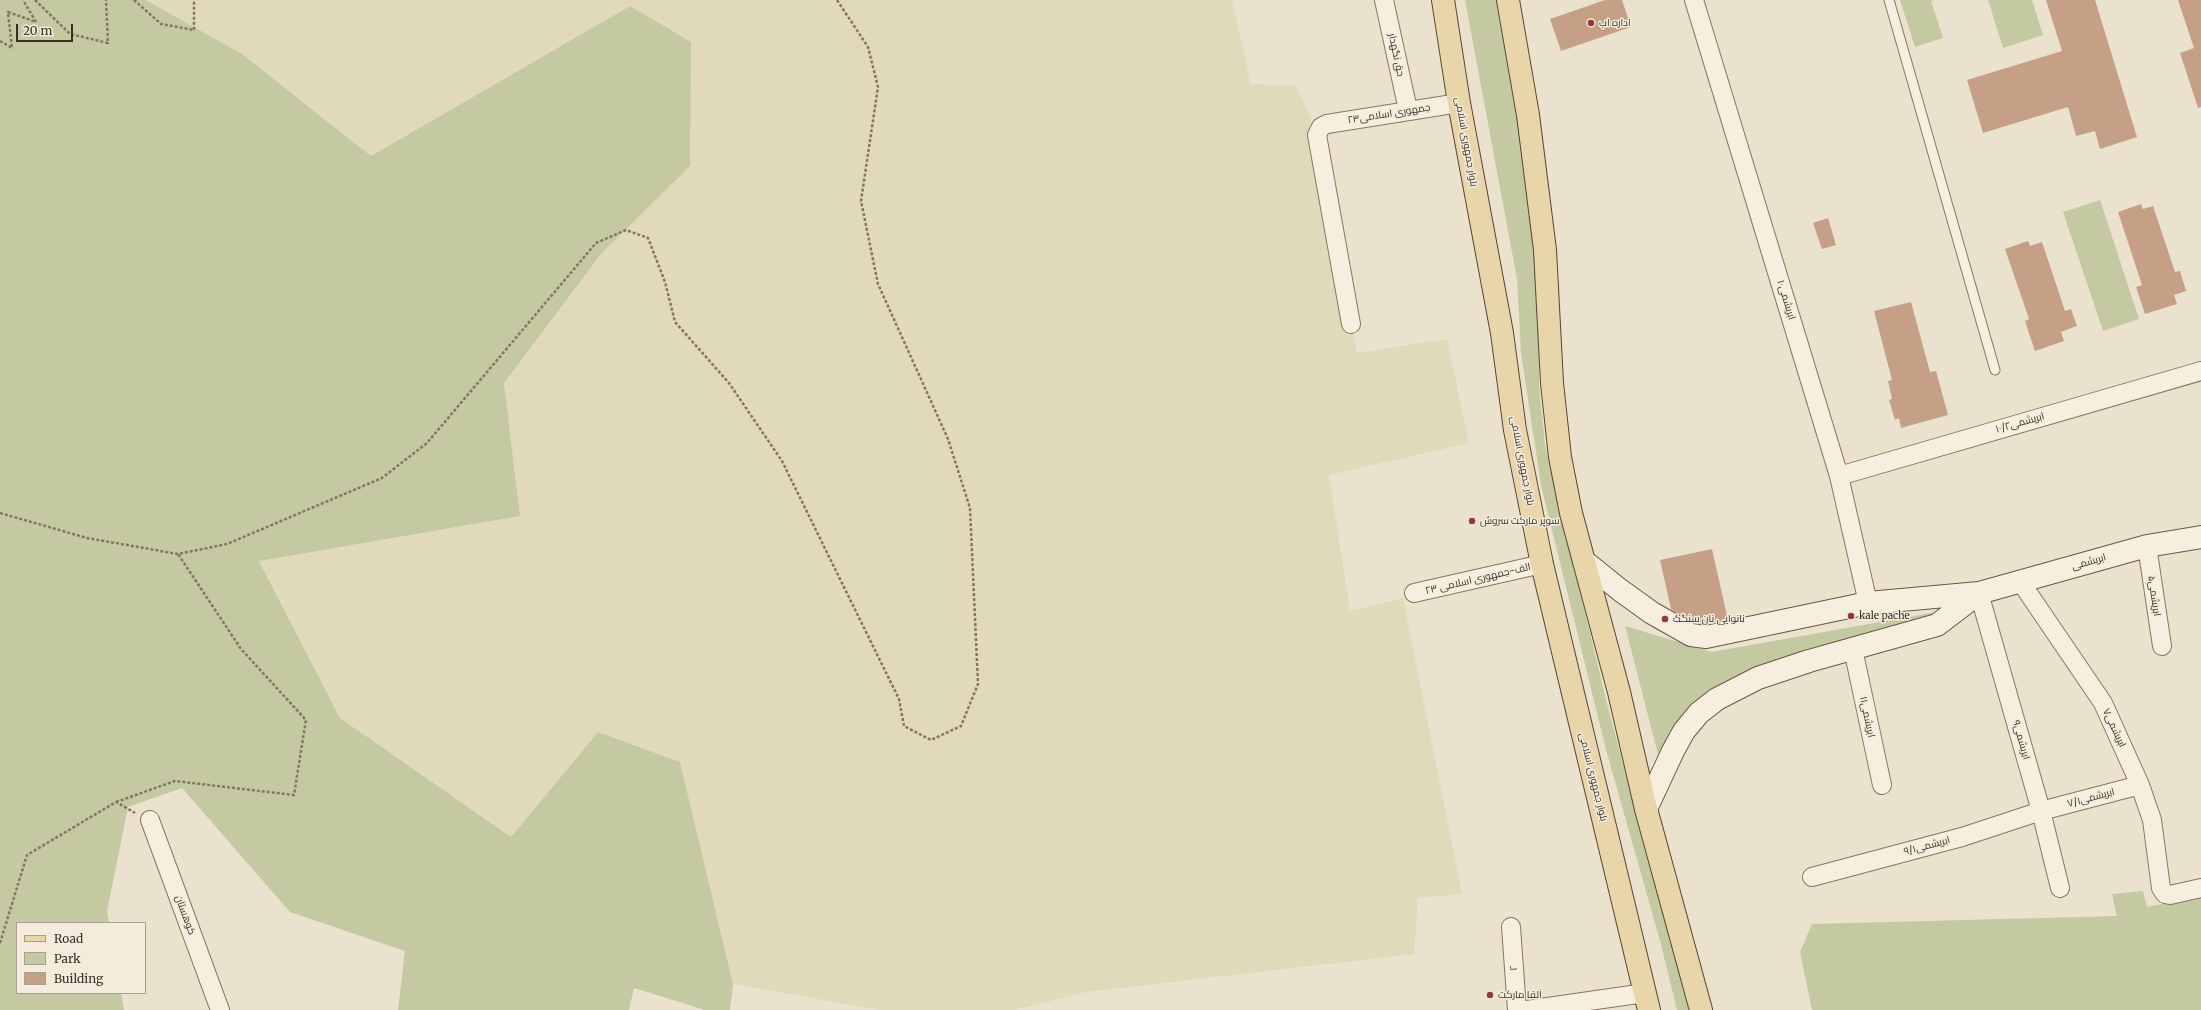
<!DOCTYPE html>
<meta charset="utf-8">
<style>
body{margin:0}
#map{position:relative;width:2201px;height:1010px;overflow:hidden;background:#ebe2cd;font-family:Merriweather,serif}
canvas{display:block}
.legend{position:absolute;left:16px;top:922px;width:130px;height:72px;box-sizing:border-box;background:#f3ecdc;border:1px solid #a9a092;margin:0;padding:5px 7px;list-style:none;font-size:12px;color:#392e24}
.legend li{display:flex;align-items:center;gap:8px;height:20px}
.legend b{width:20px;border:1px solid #a9a092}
.scale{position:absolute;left:16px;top:24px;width:57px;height:18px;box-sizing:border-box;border:2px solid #392e24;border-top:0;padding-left:5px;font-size:12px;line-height:14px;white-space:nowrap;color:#392e24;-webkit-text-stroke:3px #f3ecdc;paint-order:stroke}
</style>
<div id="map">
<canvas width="2201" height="1010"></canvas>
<ul class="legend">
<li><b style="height:5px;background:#e9d5aa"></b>Road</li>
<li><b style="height:11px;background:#c4c9a1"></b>Park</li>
<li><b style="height:11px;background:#c5a087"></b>Building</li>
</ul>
<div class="scale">20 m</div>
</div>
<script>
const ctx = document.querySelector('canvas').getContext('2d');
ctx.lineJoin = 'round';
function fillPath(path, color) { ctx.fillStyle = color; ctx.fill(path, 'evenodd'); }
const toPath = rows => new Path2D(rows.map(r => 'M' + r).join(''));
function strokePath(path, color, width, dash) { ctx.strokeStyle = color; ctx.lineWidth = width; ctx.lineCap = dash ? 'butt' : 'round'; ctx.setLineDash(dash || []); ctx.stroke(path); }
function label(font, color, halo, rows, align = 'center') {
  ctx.font = font + ' Merriweather,Cairo,serif'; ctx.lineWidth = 3; ctx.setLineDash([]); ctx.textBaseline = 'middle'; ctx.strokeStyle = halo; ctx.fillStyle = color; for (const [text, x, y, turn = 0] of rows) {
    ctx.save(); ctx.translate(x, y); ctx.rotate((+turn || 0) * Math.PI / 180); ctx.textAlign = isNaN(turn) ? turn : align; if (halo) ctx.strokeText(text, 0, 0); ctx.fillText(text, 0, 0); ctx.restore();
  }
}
fillPath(toPath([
 [146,0,1232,0,1251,84,1296,86,1310,116,1357,353,1447,339,1469,443,1329,475,1350,611,1403,598,1462,894,1418,898,1414,954,1086,992,1015,1010,880,1010,733,984,680,762,598,732,511,837,340,718,259,560,520,516,504,383,601,254,690,166,630,6,371,156,242,54]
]), '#e0dabb');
fillPath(toPath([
 [0,0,146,0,242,54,371,156,630,6,691,42,690,166,601,254,504,383,520,516,259,561,340,718,511,837,598,732,680,762,733,984,730,1010,705,1010,634,988,629,1010,398,1010,405,951,290,912,182,788,128,807,107,911,109,923,17,923,17,993,121,993,124,1010,0,1010],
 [1465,0,1499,0,1530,203,1538,301,1539,386,1545,445,1607,704,1689,1010,1677,1010,1660,941,1605,746,1541,485,1521,353,1517,279],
 [1900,0,1935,0,1931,1,1943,38,1915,47],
 [1988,0,2032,0,2043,35,2003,48],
 [2100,200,2139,319,2103,331,2063,212],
 [1936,612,1942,616,1711,691,1658,754,1625,626,1712,652],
 [2143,891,2147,907,2201,896,2201,1010,1812,1010,1800,952,1812,924,2117,916,2112,894]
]), '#c4c9a1');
fillPath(toPath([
 [1605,0,1622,0,1631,27,1561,51,1550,19],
 [2046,0,2095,0,2137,137,2100,149,2095,131,2076,136,2068,107,1983,133,1967,80,2062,51],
 [2178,0,2201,0,2201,107,2198,108,2180,53,2194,48],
 [2141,204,2143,209,2153,206,2175,272,2180,271,2186,291,2174,295,2177,304,2145,314,2136,287,2142,285,2118,212],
 [1828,218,1836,245,1822,249,1813,223],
 [2028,241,2030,246,2042,242,2065,311,2071,309,2077,326,2061,332,2064,341,2035,351,2025,321,2029,319,2005,249],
 [1911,302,1930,372,1936,371,1948,415,1901,428,1899,418,1895,420,1889,400,1892,399,1888,381,1892,380,1874,311],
 [1712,549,1728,620,1706,624,1695,623,1684,617,1683,613,1678,614,1671,609,1660,560]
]), '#c5a087');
const service = toPath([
 [1889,0,1995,370]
]);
const minor = toPath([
 [1384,0,1408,110],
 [1694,0,1839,476,1868,603],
 [1351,324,1317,135,1321,127,1327,124,1459,103],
 [1839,476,2201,371],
 [2147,546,2162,646],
 [2020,581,2103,703,2140,785,2152,820,2161,888,2165,894,2170,895,2201,888],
 [1414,593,1542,564],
 [1979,593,2041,811,2060,888],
 [1853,649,1882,785],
 [150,820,220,1010],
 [1812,877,1962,837,2041,811,2140,785],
 [1511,927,1517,1010],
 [1527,1010,1645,993]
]);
const secondary = toPath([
 [1584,561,1620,590,1652,613,1691,635,1706,637,1868,603,1979,593,2147,546,2201,537],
 [1646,809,1673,751,1684,731,1699,713,1717,699,1758,678,1809,661,1937,625,1979,593]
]);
const primary = toPath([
 [1443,0,1459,103,1502,333,1515,430,1542,564,1649,1010],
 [1508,0,1528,115,1545,250,1552,383,1560,457,1571,513,1619,692,1646,809,1701,1010]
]);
strokePath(service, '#877562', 11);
strokePath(minor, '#877562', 20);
strokePath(secondary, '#695745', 24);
strokePath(primary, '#564435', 24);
strokePath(toPath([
 [35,0,70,34,108,43,106,0],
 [134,0,161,24,194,30,194,0],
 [0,41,12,48,8,12,36,22,23,0],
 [0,513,87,538,178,554,227,544,382,478,427,443,596,243,626,230,648,238,665,282,675,322,729,383,782,461,899,699,904,726,931,740,961,726,978,684,970,508,948,439,878,284,861,201,878,87,868,47,837,0],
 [116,802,175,781,294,795,306,720,241,649,178,554],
 [0,943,27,855,116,802,135,813]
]), '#877562', 2.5, [3, 2]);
strokePath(service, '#f6efe0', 9);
strokePath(minor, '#f6efe0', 18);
strokePath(secondary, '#f6efe0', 22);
strokePath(primary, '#e9d5aa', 22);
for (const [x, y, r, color] of [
 [1591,23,4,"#90383a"],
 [1472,521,4,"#90383a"],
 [1851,616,4,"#90383a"],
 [1665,619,4,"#90383a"],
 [1490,995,4,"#90383a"]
]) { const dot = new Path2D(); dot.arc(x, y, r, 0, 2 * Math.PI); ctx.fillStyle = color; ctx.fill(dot); strokePath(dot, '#f3ecdc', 1.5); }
label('10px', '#392e24', '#f3ecdc', [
 ["اداره اب",1599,23],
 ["سوپر مارکت سروش",1480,521],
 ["kale pache",1859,616],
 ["نانوایی نان سنگک",1673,619],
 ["آلفا مارکت",1498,995]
], 'left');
label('10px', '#392e24', '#f3ecdc', [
 ["حق نگهدار",1396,55,78],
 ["جمهوری اسلامی۲۳",1389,114,-9],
 ["بلوار جمهوری اسلامی",1466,142,80],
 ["ابریشمی۱۰",1786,300,73],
 ["۱۰/۲ابریشمی",2020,423,-16],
 ["بلوار جمهوری اسلامی",1522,461,79],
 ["ابریشمی",2089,562,-16],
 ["۲۳ الف-جمهوری اسلامی",1478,579,-13],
 ["ابریشمی۵",2154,596,82],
 ["ابریشمی۱۱",1867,717,78],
 ["ابریشمی۷",2114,728,65],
 ["ابریشمی۹",2021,740,74],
 ["بلوار جمهوری اسلامی",1593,777,76],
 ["ابریشمی۷/۱",2091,798,-15],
 ["۹/۱ابریشمی",1927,846,-15],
 ["کوهستان",185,915,70],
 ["۲",1514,968,-94]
]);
</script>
